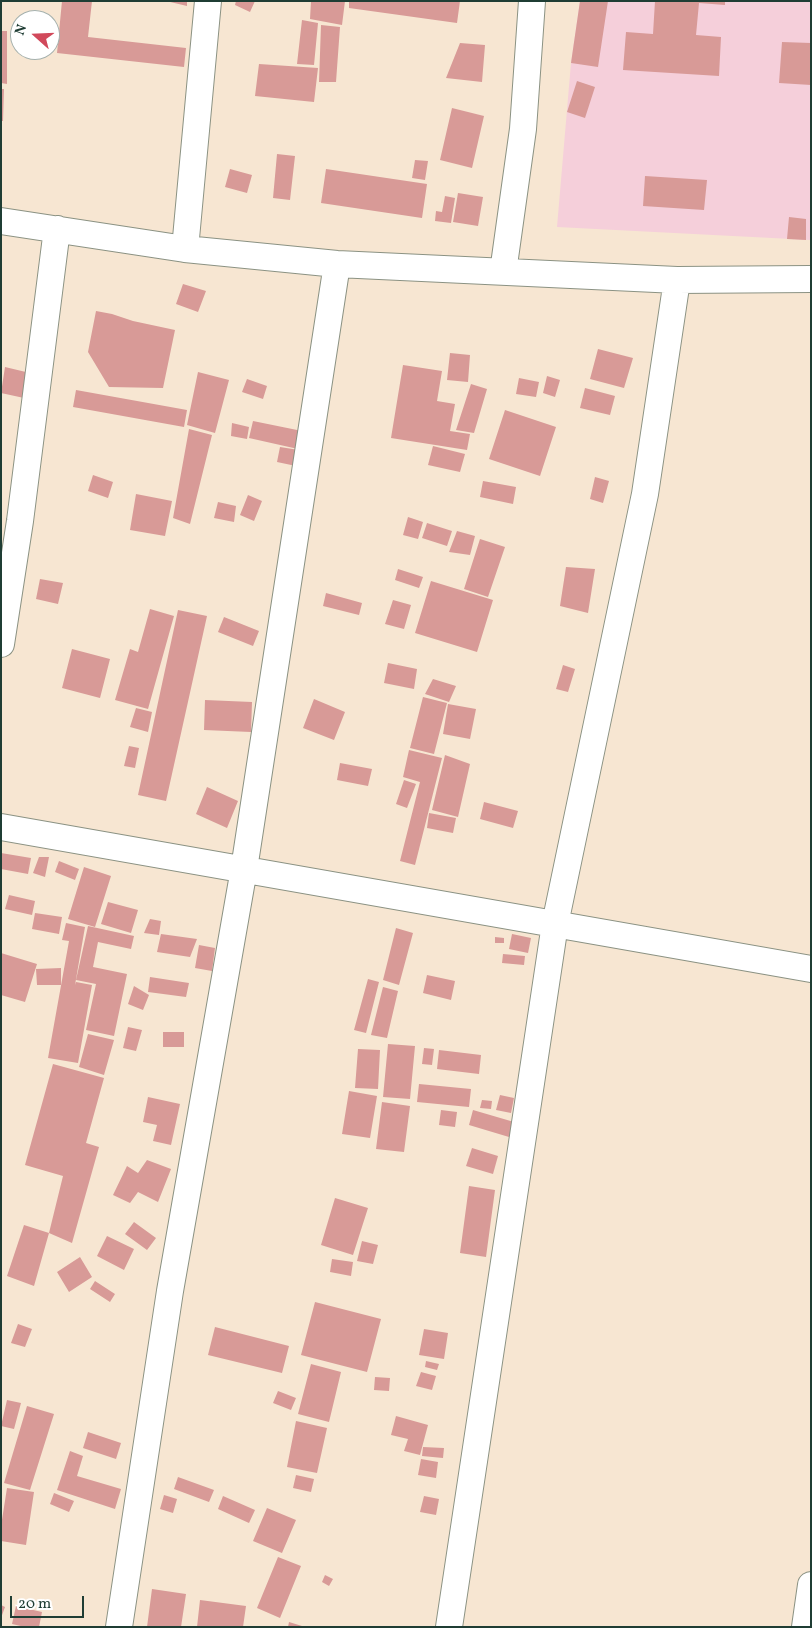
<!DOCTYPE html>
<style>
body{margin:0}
#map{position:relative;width:812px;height:1628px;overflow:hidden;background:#f7e6d2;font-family:Vollkorn,serif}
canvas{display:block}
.frame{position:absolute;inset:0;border:2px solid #1f3d34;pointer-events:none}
.north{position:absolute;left:10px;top:10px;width:50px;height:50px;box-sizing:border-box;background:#fff;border:1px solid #a5b1ae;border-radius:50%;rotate:290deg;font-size:14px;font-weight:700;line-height:20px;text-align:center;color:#1f3d34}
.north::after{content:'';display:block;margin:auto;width:18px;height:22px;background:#d1495b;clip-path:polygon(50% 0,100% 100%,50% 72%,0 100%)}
.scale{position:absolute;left:10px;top:1596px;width:74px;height:22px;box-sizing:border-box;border:2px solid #1f3d34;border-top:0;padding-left:6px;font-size:15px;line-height:18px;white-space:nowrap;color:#1f3d34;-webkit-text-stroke:4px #fff;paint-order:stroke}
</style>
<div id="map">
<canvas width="812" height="1628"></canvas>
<div class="frame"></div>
<div class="north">N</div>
<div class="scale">20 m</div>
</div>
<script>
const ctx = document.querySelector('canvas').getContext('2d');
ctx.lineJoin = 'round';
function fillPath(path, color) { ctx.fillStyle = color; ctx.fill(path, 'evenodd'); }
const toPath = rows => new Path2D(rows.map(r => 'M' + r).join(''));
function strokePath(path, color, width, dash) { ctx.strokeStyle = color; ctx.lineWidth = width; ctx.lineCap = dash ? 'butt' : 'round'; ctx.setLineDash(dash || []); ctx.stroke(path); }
fillPath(toPath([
 [580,1,811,1,811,240,557,227,571,63]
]), '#f5cfda');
fillPath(toPath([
 [62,1,92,1,88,37,186,48,184,67,57,53],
 [166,1,187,1,187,6],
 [236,1,255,1,250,12,235,5],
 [311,1,345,1,342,25,310,19],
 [349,1,460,1,457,23,349,8],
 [580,1,608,1,598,67,571,63],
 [655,1,725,1,725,5,699,3,696,35,721,37,719,76,623,70,626,32,653,34],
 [302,20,318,23,314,65,297,64],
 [321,25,340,27,336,82,319,82],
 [1,31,7,31,7,84,1,83],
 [782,42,811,43,811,85,779,83],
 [460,43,485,45,482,82,446,78],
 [259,64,318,68,314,102,255,96],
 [577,81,595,87,585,118,567,112],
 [1,89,4,89,3,121,1,121],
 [452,108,484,116,472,168,440,160],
 [277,154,295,156,290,200,273,198],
 [415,160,428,161,425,180,412,178],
 [230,169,252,175,247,193,225,187],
 [326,169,427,184,422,218,321,203],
 [645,176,707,180,704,210,643,206],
 [458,193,483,197,478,226,453,222],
 [445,196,455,198,451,223,435,221,436,211,442,212],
 [789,217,806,219,806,240,787,239],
 [183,284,206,291,198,312,176,304],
 [96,311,112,314,133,321,175,330,163,388,109,387,88,352],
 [598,349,633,358,624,388,590,379],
 [450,353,470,355,468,382,447,380],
 [403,365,442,371,437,401,455,404,450,431,470,434,467,450,391,438],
 [5,367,30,373,24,398,1,393],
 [198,372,229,380,215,433,187,425],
 [547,376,560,380,555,397,543,393],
 [519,378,539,382,536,397,516,394],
 [247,379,267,386,263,399,242,392],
 [471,384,487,389,474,433,456,430],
 [585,388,615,396,610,415,580,408],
 [76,390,187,410,184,427,73,407],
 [505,410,556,427,540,476,489,459],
 [253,421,302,431,298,449,249,438],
 [232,423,249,427,247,439,231,436],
 [189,429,212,435,190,524,173,518],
 [433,446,465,454,460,472,428,465],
 [280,447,299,450,296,466,277,462],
 [93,475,113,482,108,498,88,491],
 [595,477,609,481,603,503,590,499],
 [483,481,516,487,513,504,480,497],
 [136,494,172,501,165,536,130,530],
 [248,495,262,501,254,521,240,515],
 [218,502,236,506,234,522,214,518],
 [408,517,423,522,418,539,403,535],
 [427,523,452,531,447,546,422,538],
 [457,531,475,536,470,555,449,552],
 [480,539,505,547,488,597,464,589],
 [566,567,595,569,588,613,560,606],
 [398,569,423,577,419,588,395,580],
 [40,579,63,583,58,604,36,599],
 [431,581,493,600,477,652,415,633],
 [326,593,362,603,359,615,323,606],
 [393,600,411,605,404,629,385,624],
 [150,609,174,616,148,709,115,700,130,649,138,652],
 [178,610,207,616,166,801,138,795],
 [224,617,259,631,253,646,218,632],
 [72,649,110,659,100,698,62,688],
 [388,663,417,669,414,689,384,683],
 [563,665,575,669,568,692,556,689],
 [433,679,456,686,449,702,425,694],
 [423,697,447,703,434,754,410,748],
 [314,699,345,712,334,740,303,728],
 [205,700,252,702,251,732,204,730],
 [448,704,476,709,470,739,443,734],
 [136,708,152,712,148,732,130,727],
 [129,746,139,748,135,768,124,766],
 [409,750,442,758,415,865,400,861,420,782,403,777],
 [445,755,470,764,458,817,432,810],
 [340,763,372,769,368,786,337,780],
 [404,780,416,784,407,808,396,804],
 [207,787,238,801,227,828,196,814],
 [484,802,518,811,513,828,480,819],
 [429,813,456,818,453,833,427,828],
 [1,853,31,858,28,874,1,869],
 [39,857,49,857,45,877,33,873],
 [59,861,79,869,75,880,55,872],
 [84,867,111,876,95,927,68,919],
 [9,895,35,901,32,915,5,909],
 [108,902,138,910,131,933,101,924],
 [35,913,62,917,59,934,32,929],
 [150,919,161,921,159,935,144,933],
 [66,923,85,927,75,985,76,982,92,985,78,1063,48,1058,69,941,62,940],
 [88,926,134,936,131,949,98,942,93,967,127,974,114,1036,86,1030,96,984,76,980],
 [396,928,413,933,399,985,383,980],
 [161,934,197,939,190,957,157,952],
 [512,934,531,938,528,953,509,949],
 [495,937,504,938,504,943,495,943],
 [199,945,215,948,212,971,195,968],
 [1,953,37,964,25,1002,1,995],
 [503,954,525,956,524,965,502,963],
 [61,968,61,985,37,985,36,969],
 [427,975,455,981,451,1000,423,993],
 [150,977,189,983,186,997,148,992],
 [368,979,379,982,366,1033,354,1030],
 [134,986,149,995,143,1010,128,1004],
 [383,987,398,991,387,1038,371,1035],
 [128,1027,142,1030,136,1051,123,1048],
 [163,1032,184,1032,184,1047,163,1047],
 [88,1034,114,1040,104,1075,79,1067],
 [388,1044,415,1046,410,1099,383,1097],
 [424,1048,434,1049,432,1065,422,1064],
 [358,1049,380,1050,378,1089,355,1088],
 [439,1050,481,1055,479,1074,437,1069],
 [53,1064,104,1078,86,1143,99,1147,72,1243,49,1233,63,1176,25,1165],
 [419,1084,471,1089,469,1107,417,1102],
 [349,1091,377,1096,370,1138,342,1134],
 [500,1095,514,1098,511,1113,496,1110],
 [148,1097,180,1104,171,1145,153,1141,157,1125,143,1122],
 [482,1100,492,1101,491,1109,480,1108],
 [382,1102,410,1106,404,1152,376,1149],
 [441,1110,457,1112,455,1127,439,1125],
 [473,1110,514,1122,509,1137,469,1125],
 [472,1148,498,1156,493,1174,466,1166],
 [147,1160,171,1169,158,1202,138,1192,130,1203,113,1195,127,1166,138,1173],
 [469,1186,495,1190,486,1257,460,1253],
 [335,1198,368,1208,353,1255,321,1245],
 [134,1222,156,1238,147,1250,125,1234],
 [24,1225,49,1233,34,1286,7,1276],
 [107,1236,134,1249,124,1270,97,1256],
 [362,1241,378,1245,373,1264,357,1261],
 [80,1257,92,1277,69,1292,57,1272],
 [332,1259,353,1262,351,1276,330,1272],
 [95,1281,115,1294,110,1302,90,1289],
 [315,1302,381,1319,367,1372,301,1355],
 [18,1324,32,1329,25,1347,11,1343],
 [215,1327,289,1346,282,1373,208,1355],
 [424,1329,448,1333,444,1359,419,1355],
 [426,1361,439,1364,437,1370,425,1367],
 [311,1364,341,1372,329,1422,298,1414],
 [421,1372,436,1376,432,1390,416,1386],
 [375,1377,390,1378,389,1391,374,1390],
 [278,1391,296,1398,291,1410,273,1403],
 [7,1400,21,1403,14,1429,1,1426],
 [27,1406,54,1414,30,1490,4,1483],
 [396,1416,428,1425,420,1455,404,1451,408,1439,391,1435],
 [296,1421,327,1428,317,1473,287,1467],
 [88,1432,121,1443,116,1459,83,1448],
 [423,1447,444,1448,443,1458,422,1456],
 [70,1451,83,1456,77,1476,121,1489,115,1509,57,1490],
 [421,1459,438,1462,436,1478,418,1475],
 [296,1475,314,1479,311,1492,293,1488],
 [178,1477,214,1490,209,1502,174,1489],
 [7,1488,34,1492,26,1545,1,1541,1,1526],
 [54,1493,74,1501,69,1512,50,1504],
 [164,1495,177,1499,173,1513,160,1509],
 [223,1496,255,1510,249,1523,218,1509],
 [424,1496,439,1499,436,1515,420,1512],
 [267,1508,296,1520,282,1553,253,1541],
 [278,1557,301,1566,280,1618,257,1608],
 [325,1575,333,1579,329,1586,322,1582],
 [152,1589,186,1594,181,1627,147,1627],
 [200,1600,246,1606,243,1627,197,1627],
 [1,1605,5,1607,1,1618],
 [16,1606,42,1612,39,1627,25,1627,12,1624],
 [289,1622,302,1626,302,1627,288,1627]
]), '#d89a97');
const minor = toPath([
 [1,221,185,249,337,264,677,280,811,279],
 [185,249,208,1],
 [503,272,523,129,532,1],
 [1,644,20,521,57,229],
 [1,827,811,969],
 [119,1627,170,1291,244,869,337,264],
 [449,1627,555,924,645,494,677,280],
 [805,1627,811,1585]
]);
strokePath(minor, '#8b9283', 28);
strokePath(minor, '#fff', 26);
</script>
